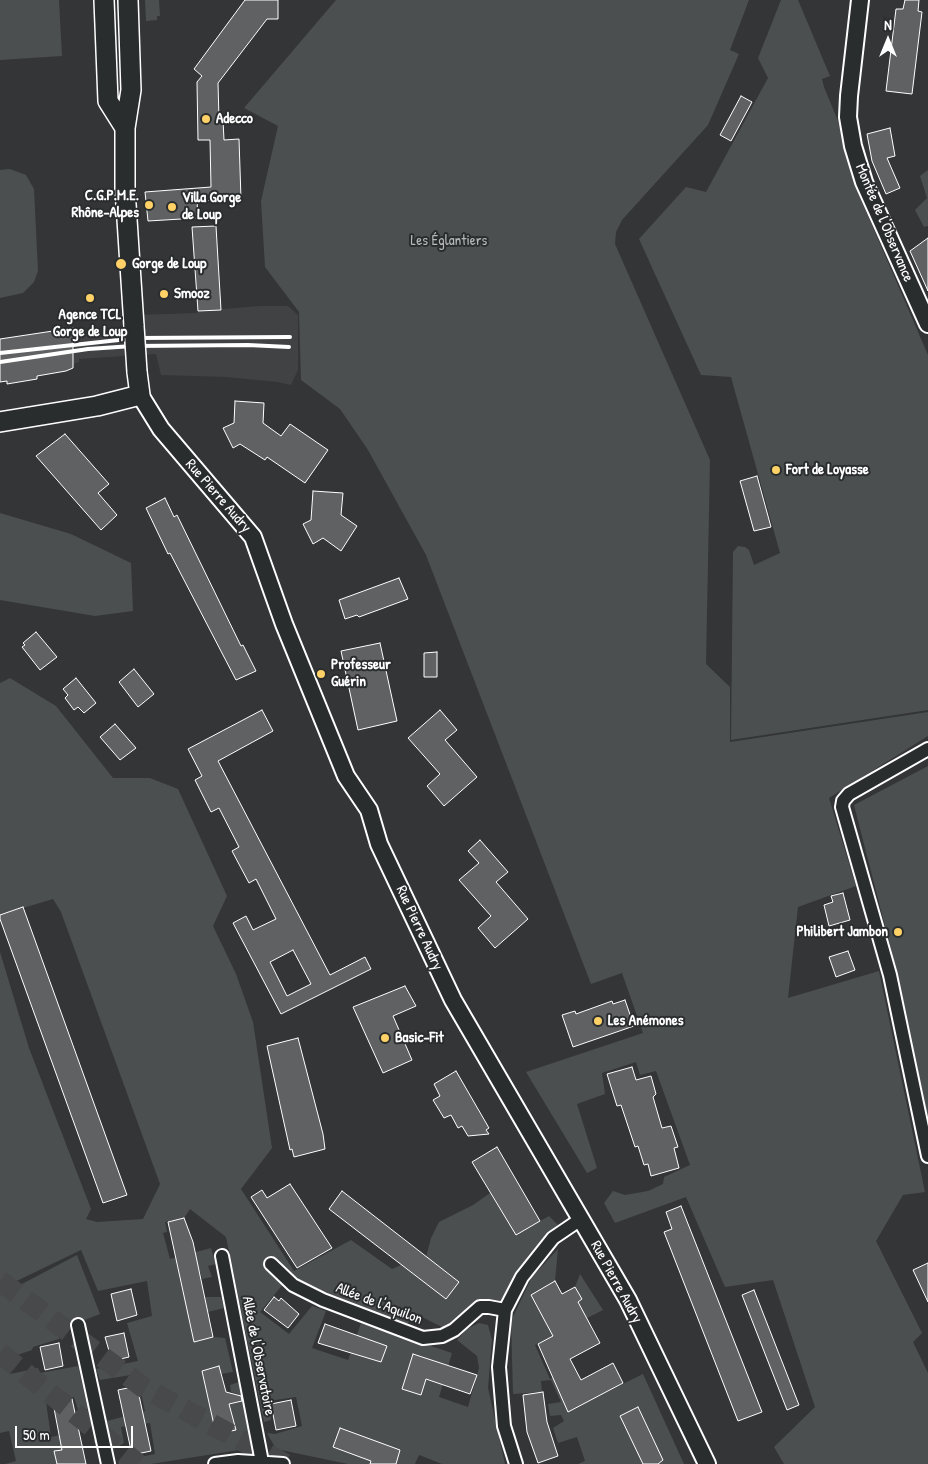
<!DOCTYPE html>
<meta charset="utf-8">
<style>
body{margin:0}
#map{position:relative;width:928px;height:1464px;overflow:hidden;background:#333536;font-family:"Patrick Hand",sans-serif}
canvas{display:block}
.north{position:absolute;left:863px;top:15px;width:50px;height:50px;-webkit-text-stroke:4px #2a2d2e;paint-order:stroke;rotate:0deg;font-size:14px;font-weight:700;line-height:20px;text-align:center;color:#fff}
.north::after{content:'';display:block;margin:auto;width:18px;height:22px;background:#fff;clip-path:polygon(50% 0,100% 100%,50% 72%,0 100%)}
.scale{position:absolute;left:15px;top:1426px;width:118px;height:22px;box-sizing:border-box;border:2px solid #fff;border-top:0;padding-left:6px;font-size:15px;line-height:18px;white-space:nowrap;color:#fff;-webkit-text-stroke:4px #2a2d2e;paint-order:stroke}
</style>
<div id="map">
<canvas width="928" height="1464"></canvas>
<div class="north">N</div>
<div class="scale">50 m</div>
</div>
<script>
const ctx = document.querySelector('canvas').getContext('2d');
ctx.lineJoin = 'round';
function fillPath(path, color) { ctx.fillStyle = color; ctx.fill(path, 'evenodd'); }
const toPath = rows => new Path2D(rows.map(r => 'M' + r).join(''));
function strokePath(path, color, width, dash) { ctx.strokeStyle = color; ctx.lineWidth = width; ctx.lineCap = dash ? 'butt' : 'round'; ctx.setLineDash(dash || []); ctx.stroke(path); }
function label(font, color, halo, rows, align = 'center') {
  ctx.font = font + ' "Patrick Hand",sans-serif'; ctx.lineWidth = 4; ctx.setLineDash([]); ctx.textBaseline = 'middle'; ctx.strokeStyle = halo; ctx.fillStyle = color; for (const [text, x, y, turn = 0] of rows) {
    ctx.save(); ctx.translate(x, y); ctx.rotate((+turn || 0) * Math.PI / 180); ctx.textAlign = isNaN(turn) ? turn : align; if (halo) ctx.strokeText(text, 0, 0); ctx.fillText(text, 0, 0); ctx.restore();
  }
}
fillPath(toPath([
 [260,306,288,306,298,315,298,370,291,385,277,382,226,377,161,375,156,354,79,359,79,362,74,364,72,368,50,374,64,332,119,328,119,330,135,330,135,315,197,313,198,311]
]), '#404243');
fillPath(toPath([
 [0,0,59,0,62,56,0,60],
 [145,0,159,0,160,16,157,16,157,20,146,21],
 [336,0,749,0,730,50,739,54,708,125,622,220,616,232,615,244,710,460,706,664,730,687,730,742,928,712,928,736,829,798,856,886,798,907,788,998,879,971,925,1192,903,1195,876,1241,922,1333,913,1342,928,1373,928,1464,784,1464,774,1447,815,1407,773,1280,725,1287,686,1197,615,1223,604,1203,613,1191,625,1195,648,1191,663,1184,664,1177,690,1165,656,1071,640,1075,636,1062,602,1073,605,1094,577,1104,597,1168,587,1173,526,1072,643,1033,622,973,591,984,426,555,368,450,340,409,301,380,299,312,265,267,261,201,278,126,244,108],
 [781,0,798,0,830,76,822,79,824,87,838,121,856,188,928,355,928,710,731,740,733,552,738,546,745,547,749,550,754,565,780,553,731,377,701,375,639,239,686,187,706,192,768,78,758,58],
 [10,169,26,175,34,189,38,271,34,282,23,293,0,298,0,170],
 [928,170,928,226,924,227,915,210,927,198,920,176],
 [0,513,71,534,131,563,133,611,95,616,0,600],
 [10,678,56,706,113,778,150,778,178,789,227,896,213,926,236,974,253,1022,272,1148,241,1189,294,1271,351,1240,392,1269,401,1265,446,1299,459,1282,426,1257,431,1238,439,1222,473,1205,490,1193,516,1235,549,1216,558,1225,525,1261,502,1304,484,1302,468,1308,451,1328,442,1327,414,1313,406,1326,327,1298,289,1277,260,1312,289,1334,312,1306,326,1311,312,1348,348,1360,361,1323,452,1353,439,1397,468,1407,479,1368,477,1356,457,1340,467,1329,479,1323,488,1325,492,1340,488,1388,505,1464,442,1464,419,1455,415,1464,348,1464,276,1449,267,1433,275,1434,302,1426,296,1397,269,1401,271,1420,264,1422,226,1237,190,1209,184,1218,165,1222,167,1232,163,1233,170,1259,211,1248,216,1264,208,1266,212,1277,202,1279,200,1271,179,1276,185,1301,205,1297,221,1297,224,1308,188,1317,194,1341,213,1337,225,1338,233,1372,221,1374,219,1366,202,1371,216,1434,235,1430,229,1404,239,1402,237,1394,231,1392,230,1385,239,1382,252,1443,245,1449,151,1464,119,1464,118,1462,124,1460,155,1454,150,1423,121,1427,124,1443,112,1450,107,1421,145,1411,137,1374,100,1380,96,1369,138,1361,127,1323,152,1316,147,1281,98,1291,81,1250,0,1289,0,952,29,1048,91,1209,86,1219,97,1222,143,1219,160,1184,61,912,53,899,0,915,0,683],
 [928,766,928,1119,898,977,854,805],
 [558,1249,555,1281,568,1307,582,1299,575,1287,580,1274,603,1310,558,1333,548,1342,547,1339,535,1345,550,1379,569,1369,586,1402,643,1374,684,1464,578,1464,585,1461,577,1437,558,1443,553,1428,564,1421,561,1415,550,1416,548,1404,561,1402,551,1380,541,1381,542,1392,513,1394,511,1321,532,1277],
 [77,1255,100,1314,59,1330,59,1339,33,1347,32,1350,17,1355,7,1362,10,1374,38,1368,40,1373,78,1366,88,1409,79,1413,74,1397,46,1402,51,1437,78,1431,81,1438,61,1443,62,1450,54,1451,57,1464,5,1464,16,1461,9,1431,0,1433,0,1292,3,1294]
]), '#4c4f50');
const building = toPath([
 [245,0,278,0,278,19,267,19,218,83,219,119,223,120,224,140,239,139,241,199,197,201,198,218,148,221,145,192,211,187,210,140,198,140,197,82,202,76,194,69,245,0],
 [905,0,919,0,918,11,922,12,912,94,886,91,896,9,903,9,905,0],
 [741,96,752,102,731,141,720,135,741,96],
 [890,128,895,156,887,158,900,188,886,194,872,161,867,134,890,128],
 [216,226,221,310,198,311,192,227,216,226],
 [928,238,928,291,910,251,928,238],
 [73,328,73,368,66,371,37,376,37,379,7,384,7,381,0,382,0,339,73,328],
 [235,401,264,403,263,423,281,436,290,424,328,450,305,483,267,457,265,460,240,444,233,448,223,428,234,423,235,401],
 [65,434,109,484,98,493,117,515,101,530,36,456,65,434],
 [757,476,771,527,754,531,740,481,757,476],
 [313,491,343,493,341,515,357,526,341,551,323,538,313,544,303,524,311,520,313,491],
 [165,498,174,517,177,515,241,646,243,645,256,671,236,680,170,553,168,554,146,508,165,498],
 [399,578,408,599,359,617,357,615,345,619,339,600,399,578],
 [36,632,57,657,40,670,22,647,25,645,23,643,36,632],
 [380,643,397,721,358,730,341,651,380,643],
 [437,652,437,677,424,677,424,653,437,652],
 [134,669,154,694,138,707,119,682,134,669],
 [76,678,96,703,84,713,78,707,74,710,65,698,68,695,63,689,76,678],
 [262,710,273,731,218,761,330,975,365,957,371,969,281,1014,233,923,246,916,253,930,276,919,256,879,249,883,232,851,239,847,219,808,211,812,195,780,202,776,188,749,262,710],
 [293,950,311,984,287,996,270,962,293,950],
 [440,710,457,730,445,740,477,777,444,806,427,786,440,774,408,738,440,710],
 [115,724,136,748,120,760,100,737,115,724],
 [480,840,508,872,496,882,528,919,495,948,478,928,491,916,459,880,479,863,468,851,480,840],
 [843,893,850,920,829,926,824,905,833,902,831,896,843,893],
 [23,907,127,1195,103,1203,0,919,0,915,23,907],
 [848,951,855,970,836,977,829,957,848,951],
 [405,986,416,1006,393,1016,412,1060,383,1073,353,1007,405,986],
 [625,1000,634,1026,573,1047,562,1015,575,1011,576,1014,612,1001,613,1004,625,1000],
 [298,1038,323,1134,325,1149,294,1157,292,1149,290,1150,267,1046,298,1038],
 [632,1067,636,1080,651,1076,656,1094,653,1097,662,1128,671,1126,678,1147,674,1148,679,1168,651,1176,648,1164,644,1165,638,1146,635,1147,621,1105,617,1106,607,1074,632,1067],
 [456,1071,489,1128,486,1130,489,1134,468,1136,462,1126,458,1128,451,1115,444,1118,433,1100,440,1096,434,1084,456,1071],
 [497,1147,540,1221,516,1235,472,1162,497,1147],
 [290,1184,332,1248,297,1268,251,1197,262,1190,267,1198,290,1184],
 [342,1191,459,1282,446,1299,329,1209,342,1191],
 [681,1206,762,1412,738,1421,664,1232,672,1229,666,1212,681,1206],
 [184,1218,193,1242,213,1337,194,1342,168,1222,184,1218],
 [928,1263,928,1302,913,1270,928,1263],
 [555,1281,562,1294,575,1287,582,1299,578,1302,600,1343,570,1359,581,1380,613,1363,623,1383,568,1412,538,1344,553,1336,531,1295,555,1281],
 [131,1289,137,1315,117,1321,111,1294,131,1289],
 [754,1290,799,1405,787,1410,742,1295,754,1290],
 [274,1297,279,1301,281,1298,299,1314,288,1328,264,1310,274,1297],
 [325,1324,387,1346,381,1362,318,1343,325,1324],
 [124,1333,129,1357,112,1361,105,1337,124,1333],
 [59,1343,63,1366,45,1370,40,1347,59,1343],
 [413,1354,477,1375,470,1394,426,1379,421,1395,402,1389,413,1354],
 [219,1366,226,1392,241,1396,242,1401,229,1404,236,1430,216,1434,202,1371,219,1366],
 [137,1386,151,1451,132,1455,118,1390,137,1386],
 [543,1392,547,1422,558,1456,538,1463,527,1432,523,1395,543,1392],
 [72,1399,86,1464,57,1464,54,1451,62,1450,53,1403,72,1399],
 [291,1400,296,1426,276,1430,271,1404,291,1400],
 [638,1407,663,1460,658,1464,643,1464,620,1416,638,1407],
 [340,1428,400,1450,396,1464,370,1464,371,1461,333,1447,340,1428]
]);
fillPath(building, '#5f6162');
strokePath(building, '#fff', 1);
strokePath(toPath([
 [0,1281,143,1387,285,1464],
 [0,1353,138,1464]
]), '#47494a', 21, [21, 11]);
const minor = toPath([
 [928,749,849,794,843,801,842,807,890,975,928,1156],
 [222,1256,262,1462],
 [271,1264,293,1285,323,1300,423,1338,442,1336,454,1330,480,1307,489,1307,505,1310],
 [78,1325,108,1464],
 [215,1464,238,1461,283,1464],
 [516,1464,504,1426,499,1367,505,1310,522,1277,553,1238,581,1219]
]);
const tertiary = toPath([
 [860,0,849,96,848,117,853,146,864,182,928,324],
 [140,395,161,429,253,537,284,624,346,776,369,810,379,844,453,1000,628,1300,707,1464]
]);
const secondary = toPath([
 [104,0,108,101,125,128],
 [128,0,131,90,125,128,125,189,134,326],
 [0,422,97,406,140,395,137,372]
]);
strokePath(minor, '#fff', 16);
strokePath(tertiary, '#fff', 20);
strokePath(secondary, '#fff', 22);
strokePath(minor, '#2a2d2e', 12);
strokePath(tertiary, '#2a2d2e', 16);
strokePath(secondary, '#2a2d2e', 19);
strokePath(toPath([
 [0,353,137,338,290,337],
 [0,362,88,349,133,346,248,345,289,347]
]), '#fff', 4);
const secondaryBridge = toPath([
 [134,326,137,372]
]);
strokePath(secondaryBridge, '#fff', 22, []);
strokePath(secondaryBridge, '#2a2d2e', 19);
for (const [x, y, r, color] of [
 [206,119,5,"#ffd166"],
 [149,205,5,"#ffd166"],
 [172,207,5,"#ffd166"],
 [121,264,6,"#ffd166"],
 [164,294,5,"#ffd166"],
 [90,298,5,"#ffd166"],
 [776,470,5,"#ffd166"],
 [321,674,5,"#ffd166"],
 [898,932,5,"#ffd166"],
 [598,1021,5,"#ffd166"],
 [385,1038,5,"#ffd166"]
]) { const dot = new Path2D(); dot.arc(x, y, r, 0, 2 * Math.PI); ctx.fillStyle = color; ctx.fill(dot); strokePath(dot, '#2a2d2e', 2); }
label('bold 15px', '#fff', '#2a2d2e', [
 ["Adecco",216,119],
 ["C.G.P.M.E.",139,196,"right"],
 ["Rhône-Alpes",139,213,"right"],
 ["Villa Gorge",182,198],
 ["de Loup",182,215],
 ["Gorge de Loup",132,264],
 ["Smooz",174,294],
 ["Agence TCL",90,315,"center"],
 ["Gorge de Loup",90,332,"center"],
 ["Fort de Loyasse",786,470],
 ["Professeur",331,665],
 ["Guérin",331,682],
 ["Philibert Jambon",888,932,"right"],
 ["Les Anémones",608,1021],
 ["Basic-Fit",395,1038]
], 'left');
label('15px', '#fff', '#2a2d2e', [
 ["Montée de l'Observance",884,223,67],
 ["Rue Pierre Audry",218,496,49],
 ["Rue Pierre Audry",419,928,65],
 ["Rue Pierre Audry",616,1282,61],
 ["Allée de l'Aquilon",379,1304,21],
 ["Allée de l'Observatoire",258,1356,79]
]);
label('15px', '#b7b9b9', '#2a2d2e', [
 ["Les Églantiers",449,241]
]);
</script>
